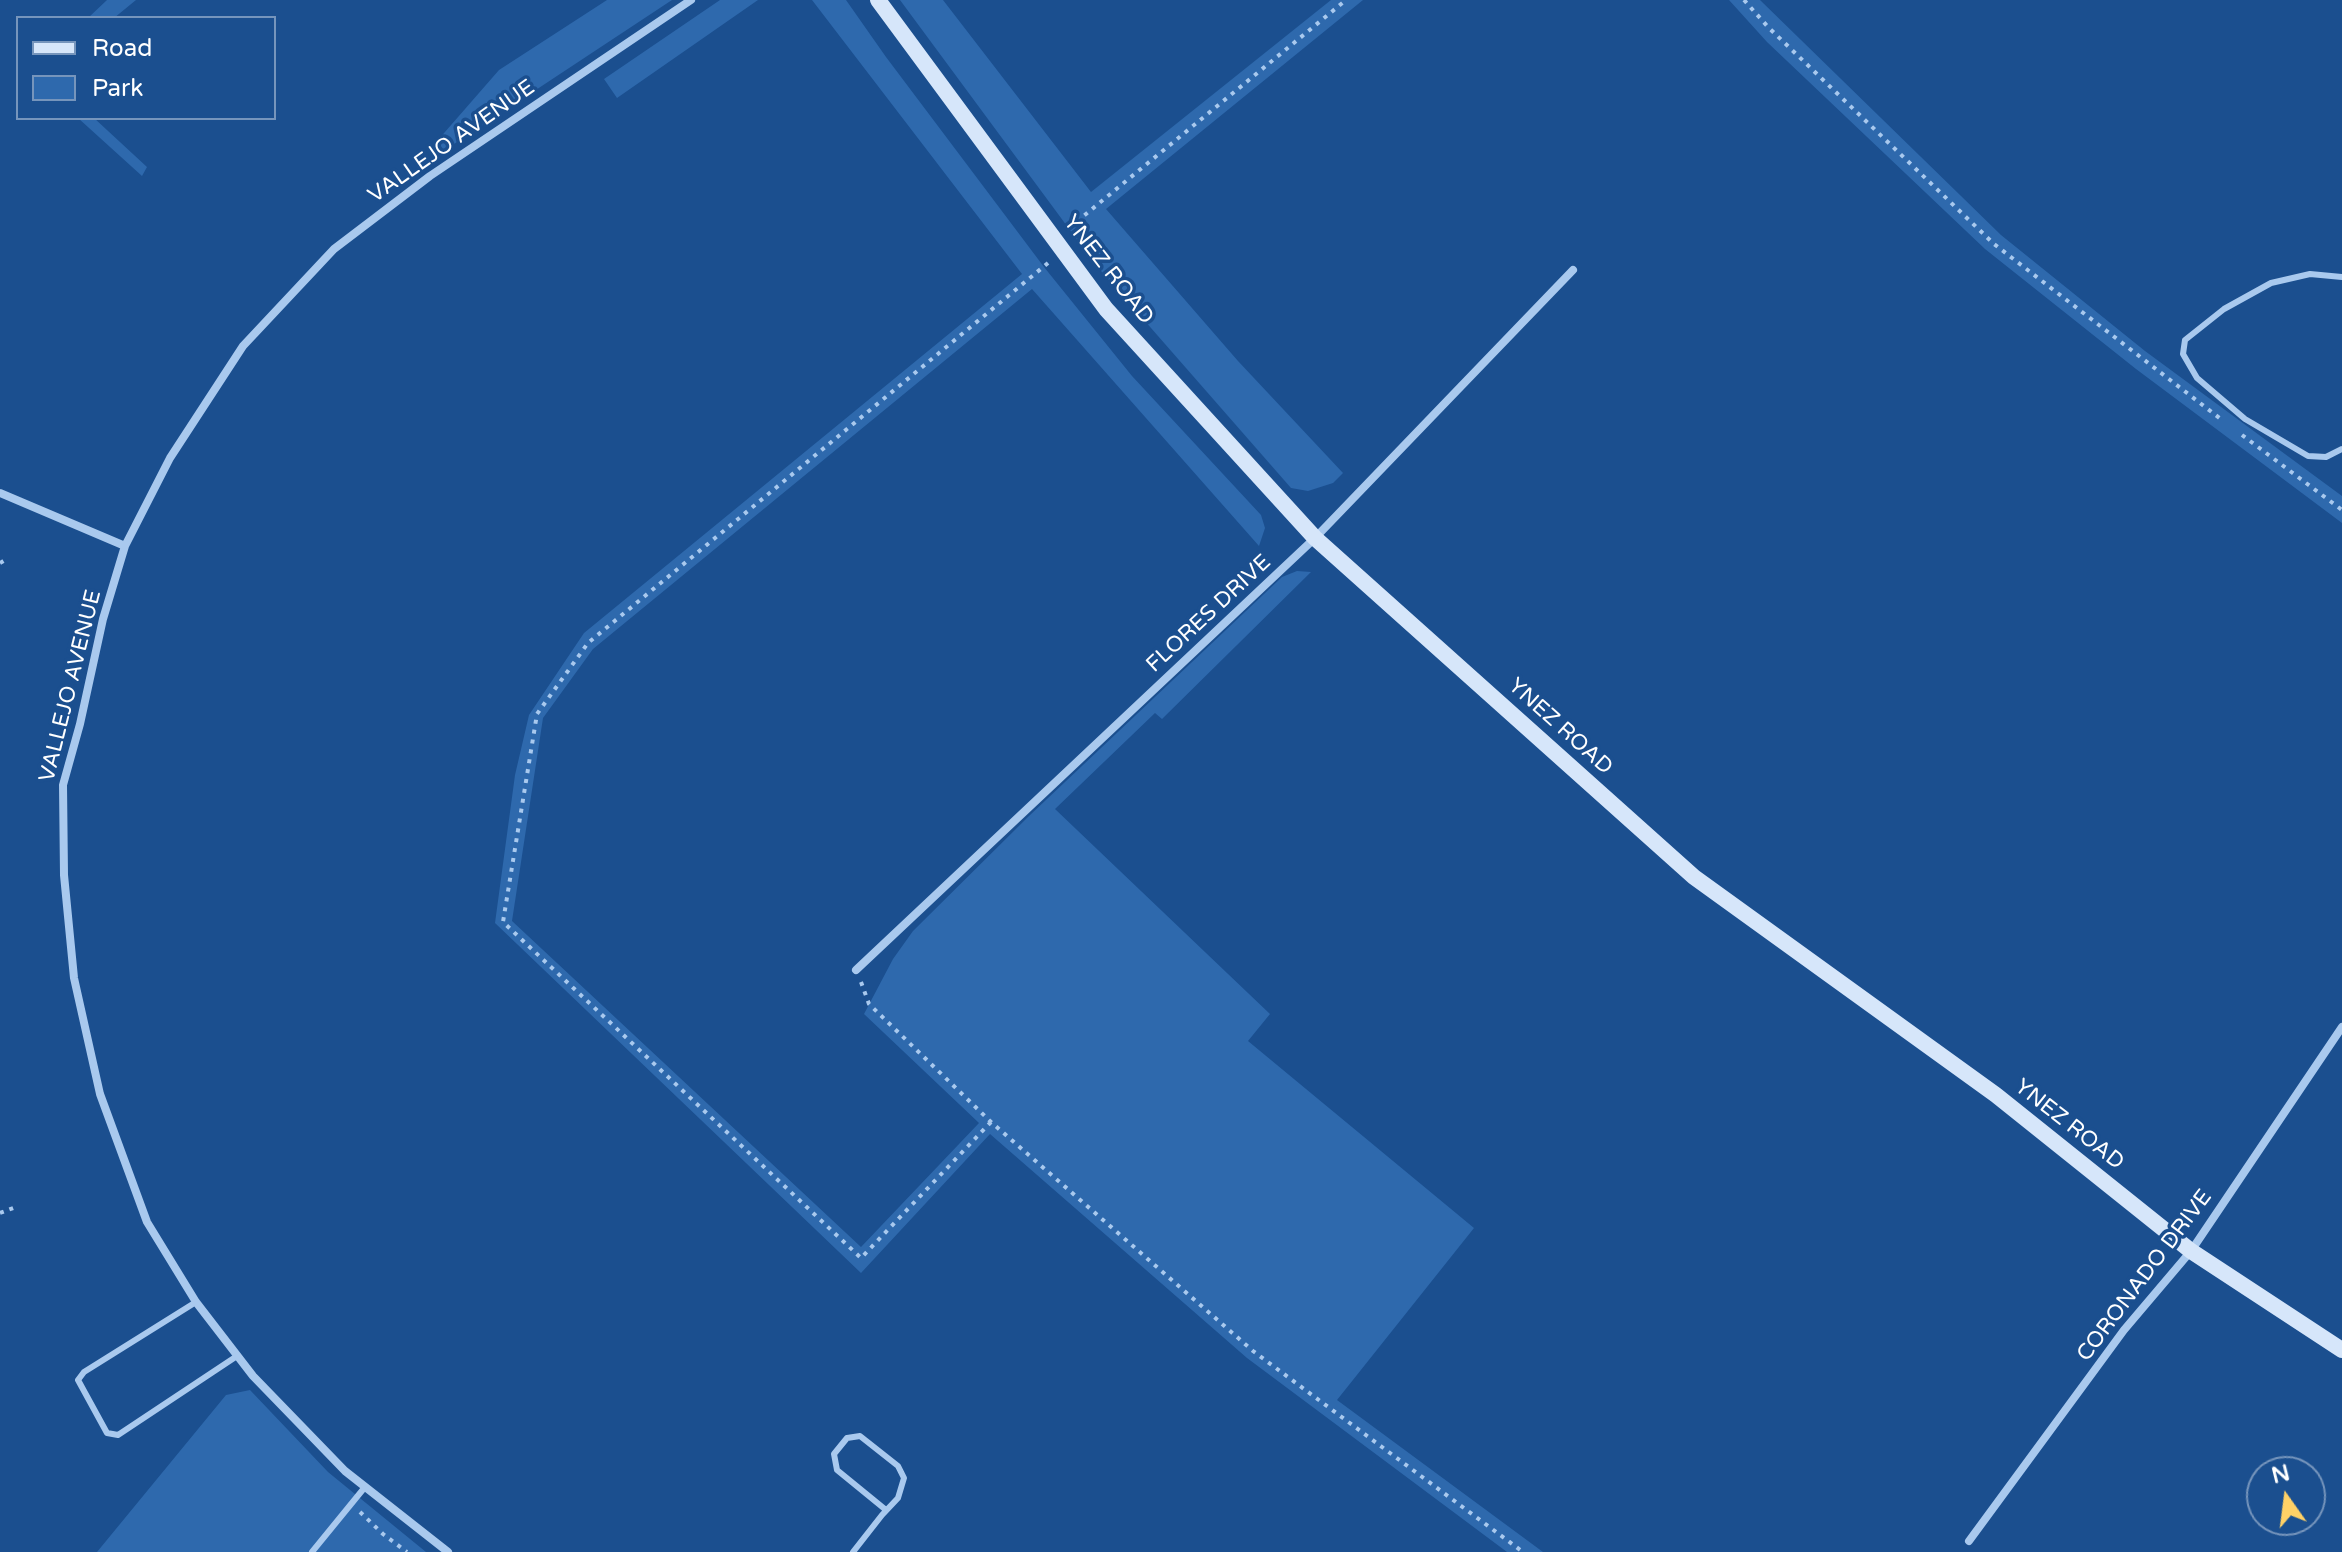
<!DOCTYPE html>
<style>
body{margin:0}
#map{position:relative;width:2342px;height:1552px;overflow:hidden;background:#1b4f8f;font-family:"Varela Round",sans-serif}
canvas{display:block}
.legend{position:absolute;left:16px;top:16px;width:260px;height:104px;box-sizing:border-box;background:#1b4f8f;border:2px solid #7695bc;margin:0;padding:10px 14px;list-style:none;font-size:24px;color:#fff}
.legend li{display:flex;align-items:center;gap:16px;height:40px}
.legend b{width:40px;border:2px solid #7695bc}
.north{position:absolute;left:2246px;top:1456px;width:80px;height:80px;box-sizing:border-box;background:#1b4f8f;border:2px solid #7695bc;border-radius:50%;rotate:346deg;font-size:22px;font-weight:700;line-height:32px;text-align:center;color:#fff}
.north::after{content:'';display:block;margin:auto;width:28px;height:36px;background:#ffd166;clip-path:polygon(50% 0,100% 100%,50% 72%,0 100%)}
</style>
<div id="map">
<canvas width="2342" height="1552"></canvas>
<ul class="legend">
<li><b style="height:10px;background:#d6e6fa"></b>Road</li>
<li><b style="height:22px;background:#2e69ad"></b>Park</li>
</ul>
<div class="north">N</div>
</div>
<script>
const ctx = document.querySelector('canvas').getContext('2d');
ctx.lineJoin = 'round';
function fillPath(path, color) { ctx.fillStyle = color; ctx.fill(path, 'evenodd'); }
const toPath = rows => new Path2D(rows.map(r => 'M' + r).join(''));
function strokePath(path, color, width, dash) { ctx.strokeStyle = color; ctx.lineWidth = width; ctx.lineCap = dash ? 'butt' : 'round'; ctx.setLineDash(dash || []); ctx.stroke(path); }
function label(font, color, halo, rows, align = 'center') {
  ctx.font = font + ' "Varela Round",sans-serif'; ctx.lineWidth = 7; ctx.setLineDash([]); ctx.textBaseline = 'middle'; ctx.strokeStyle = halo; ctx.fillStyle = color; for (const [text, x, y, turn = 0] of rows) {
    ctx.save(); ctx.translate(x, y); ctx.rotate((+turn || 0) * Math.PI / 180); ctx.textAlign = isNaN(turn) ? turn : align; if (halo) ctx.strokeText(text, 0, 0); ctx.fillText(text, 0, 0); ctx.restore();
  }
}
fillPath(toPath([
 [107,0,136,0,114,18,88,18],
 [607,0,672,0,451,146,439,152,431,148,499,70],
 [720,0,758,0,617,98,604,79],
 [812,0,846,0,886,57,1044,267,1132,376,1261,515,1265,528,1259,546,1032,289,593,649,543,718,512,921,861,1247,979,1123,864,1014,893,959,913,931,1029,816,1282,577,1297,571,1311,572,1162,719,1155,713,1055,809,1270,1014,1248,1041,1474,1228,1337,1400,1543,1552,1507,1552,1247,1358,990,1134,861,1273,495,923,515,775,529,715,584,633,1022,274],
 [900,0,943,0,1091,192,1331,0,1363,0,1106,209,1238,361,1343,473,1333,483,1308,491,1291,488,1095,264],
 [1729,0,1760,0,2001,235,2145,351,2342,496,2342,523,2136,369,1985,249,1767,42],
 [78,118,94,118,147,167,142,176],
 [250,1390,328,1472,426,1552,97,1552,226,1395]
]), '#2e69ad');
strokePath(toPath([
 [1744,0,1768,27,1994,244,2222,420],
 [1069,228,1346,0],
 [2242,435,2342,510],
 [0,563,5,560],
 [861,982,869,1004,991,1122,1253,1351,1523,1552],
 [991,1122,861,1258,503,922,537,714,588,643,1048,263],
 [0,1213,16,1207],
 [360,1512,383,1534,407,1552]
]), '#a9c9ee', 4, [4, 6]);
strokePath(toPath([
 [2342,277,2310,274,2271,283,2224,309,2185,340,2183,354,2197,378,2245,419,2308,456,2326,457,2342,449],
 [196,1302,84,1372,78,1380,107,1433,118,1435,237,1356],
 [312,1552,365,1487],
 [853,1552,882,1515,898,1498,904,1478,898,1466,860,1436,847,1438,834,1454,837,1470,886,1510]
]), '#a9c9ee', 6);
strokePath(toPath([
 [0,493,125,546],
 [856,970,1315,538,1573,270],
 [1969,1541,2124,1330,2191,1251,2342,1027],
 [448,1552,345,1471,253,1376,196,1302,147,1222,100,1094,74,978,64,875,63,785,80,724,103,619,125,546,170,458,243,346,334,249,430,176,691,0]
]), '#a9c9ee', 8);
strokePath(toPath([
 [878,0,1106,309,1315,538,1694,877,1996,1095,2191,1251,2342,1350]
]), '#d6e6fa', 16);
label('22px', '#fff', '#1b4f8f', [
 ["VALLEJO AVENUE",452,142,-35],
 ["YNEZ ROAD",1108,270,52],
 ["FLORES DRIVE",1209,614,-43],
 ["VALLEJO AVENUE",71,686,-76],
 ["YNEZ ROAD",1560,727,42],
 ["YNEZ ROAD",2069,1125,38],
 ["CORONADO DRIVE",2145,1276,-53]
]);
</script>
